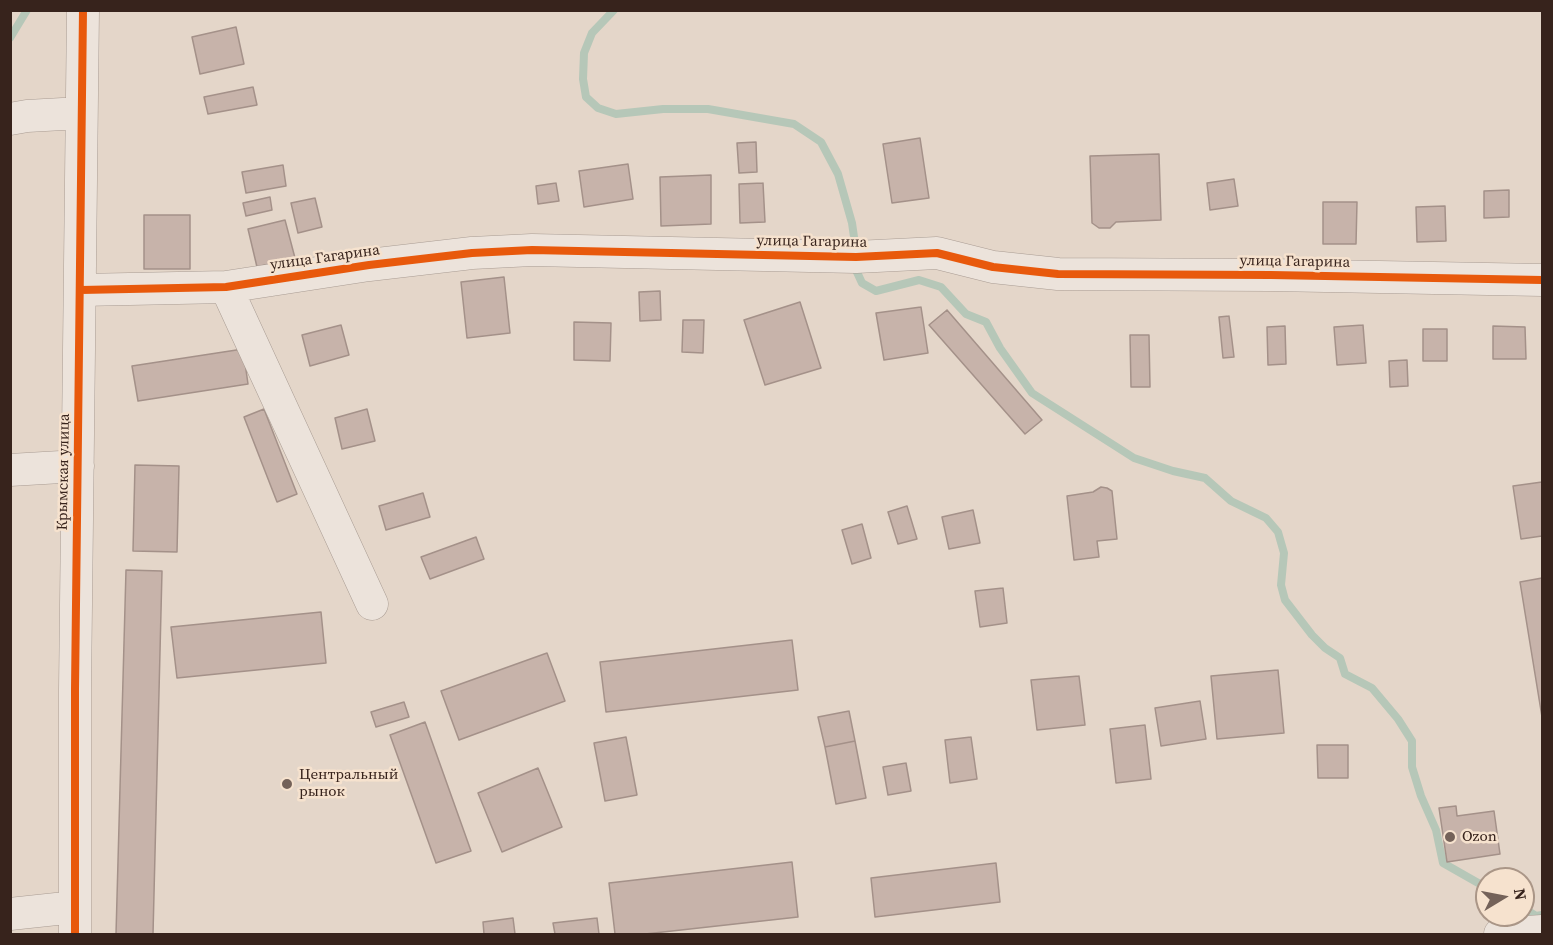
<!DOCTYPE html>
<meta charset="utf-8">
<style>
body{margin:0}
#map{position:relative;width:1553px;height:945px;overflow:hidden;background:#e4d6c9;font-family:"Source Serif 4",serif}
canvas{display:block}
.frame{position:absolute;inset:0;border:12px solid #37231c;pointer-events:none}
.north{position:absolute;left:1475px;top:867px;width:60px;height:60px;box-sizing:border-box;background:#f6e2ce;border:2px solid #aa9687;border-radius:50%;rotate:80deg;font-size:16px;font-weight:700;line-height:24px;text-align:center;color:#37231c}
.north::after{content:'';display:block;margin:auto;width:21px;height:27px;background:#746259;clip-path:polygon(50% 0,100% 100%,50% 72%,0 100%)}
</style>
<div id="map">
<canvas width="1553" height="945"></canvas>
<div class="frame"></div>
<div class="north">N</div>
</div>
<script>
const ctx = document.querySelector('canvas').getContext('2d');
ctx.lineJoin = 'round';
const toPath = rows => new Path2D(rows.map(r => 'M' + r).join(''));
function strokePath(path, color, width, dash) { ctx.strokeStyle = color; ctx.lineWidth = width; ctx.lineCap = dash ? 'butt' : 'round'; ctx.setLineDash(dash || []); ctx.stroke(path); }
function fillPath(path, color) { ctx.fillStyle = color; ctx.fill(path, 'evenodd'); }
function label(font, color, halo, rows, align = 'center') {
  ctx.font = font + ' "Source Serif 4",serif'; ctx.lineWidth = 5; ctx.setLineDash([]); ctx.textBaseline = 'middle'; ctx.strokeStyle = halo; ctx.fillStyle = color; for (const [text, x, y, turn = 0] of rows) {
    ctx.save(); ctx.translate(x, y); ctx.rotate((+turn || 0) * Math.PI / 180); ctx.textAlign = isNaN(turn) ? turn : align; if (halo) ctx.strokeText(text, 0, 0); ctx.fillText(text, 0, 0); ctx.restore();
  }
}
strokePath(toPath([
 [614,10,592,33,584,53,583,79,586,97,598,108,616,114,663,109,708,109,794,124,821,142,838,174,852,223,855,244,856,270,862,283,876,291,919,280,941,287,966,314,986,322,1000,348,1032,393,1134,458,1173,471,1205,478,1231,501,1266,518,1278,532,1284,553,1281,585,1285,600,1312,635,1325,648,1340,658,1345,674,1372,688,1398,719,1412,741,1412,767,1421,796,1436,830,1443,863,1487,888],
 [10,38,27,10],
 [1523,908,1536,916,1542,915]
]), '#b6c7b8', 8);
const building = toPath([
 [236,27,244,64,200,74,192,37,236,27],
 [253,87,257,105,208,114,204,97,253,87],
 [920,138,929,198,892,203,883,144,920,138],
 [756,142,757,172,739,173,737,143,756,142],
 [1159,154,1161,220,1116,222,1110,228,1099,228,1092,223,1090,156,1159,154],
 [628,164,633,199,584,207,579,171,628,164],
 [283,165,286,186,246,193,242,172,283,165],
 [711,175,711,224,661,226,660,177,711,175],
 [1234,179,1238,206,1210,210,1207,183,1234,179],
 [556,183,559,201,538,204,536,186,556,183],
 [763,183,765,222,740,223,739,184,763,183],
 [1509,190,1509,217,1484,218,1484,191,1509,190],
 [270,197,272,210,246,216,243,203,270,197],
 [315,198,322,227,298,233,291,203,315,198],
 [1323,202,1357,202,1356,244,1323,244,1323,202],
 [1445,206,1446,241,1417,242,1416,207,1445,206],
 [144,215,190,215,190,269,144,269,144,215],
 [285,220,295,258,257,267,248,229,285,220],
 [504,277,510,333,467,338,461,282,504,277],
 [660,291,661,320,640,321,639,292,660,291],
 [800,302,821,368,765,385,744,320,800,302],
 [921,307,928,353,884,360,876,313,921,307],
 [947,310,1042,420,1025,434,929,325,947,310],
 [1229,316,1234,357,1223,358,1219,317,1229,316],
 [683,320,704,320,703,353,682,352,683,320],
 [574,322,611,323,610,361,574,360,574,322],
 [341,325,349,355,310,366,302,335,341,325],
 [1363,325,1366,363,1337,365,1334,327,1363,325],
 [1285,326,1286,364,1268,365,1267,327,1285,326],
 [1493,326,1525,327,1526,359,1493,359,1493,326],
 [1423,329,1447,329,1447,361,1423,361,1423,329],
 [1130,335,1149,335,1150,387,1131,387,1130,335],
 [243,349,248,384,138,401,132,366,243,349],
 [1407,360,1408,386,1390,387,1389,361,1407,360],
 [264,409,297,494,277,502,244,417,264,409],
 [367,409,375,441,342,449,335,418,367,409],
 [135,465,179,466,177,552,133,551,135,465],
 [1542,482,1542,536,1521,539,1513,486,1542,482],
 [1101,487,1107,488,1112,491,1117,539,1097,541,1099,557,1074,560,1067,496,1093,492,1101,487],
 [423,493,430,517,386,530,379,506,423,493],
 [907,506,917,539,898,544,888,512,907,506],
 [973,510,980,543,949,549,942,517,973,510],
 [862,524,871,558,852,564,842,530,862,524],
 [476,537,484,559,430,579,421,557,476,537],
 [126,570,162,571,153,934,116,934,126,570],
 [1542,578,1542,717,1520,582,1542,578],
 [1003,588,1007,623,980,627,975,591,1003,588],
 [321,612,326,663,177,678,171,627,321,612],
 [792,640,798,690,606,712,600,662,792,640],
 [547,653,565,701,459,740,441,691,547,653],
 [1278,670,1284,733,1217,739,1211,676,1278,670],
 [1079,676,1085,725,1037,730,1031,680,1079,676],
 [1200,701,1206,739,1161,746,1155,708,1200,701],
 [404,702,409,717,376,727,371,712,404,702],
 [849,711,855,741,825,747,818,717,849,711],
 [425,722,471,851,436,863,390,735,425,722],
 [1145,725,1151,779,1116,783,1110,729,1145,725],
 [626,737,637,795,605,801,594,743,626,737],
 [971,737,977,779,950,783,945,740,971,737],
 [855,741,866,798,836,804,825,747,855,741],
 [1317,745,1348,745,1348,778,1318,778,1317,745],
 [906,763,911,791,888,795,883,767,906,763],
 [538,768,562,827,502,852,478,793,538,768],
 [1456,806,1457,816,1494,811,1500,854,1447,862,1439,808,1456,806],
 [792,862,798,917,645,934,615,934,609,883,792,862],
 [996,863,1000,902,875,917,871,878,996,863],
 [513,918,515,934,484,934,483,922,513,918],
 [597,918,599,934,555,934,553,923,597,918]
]);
fillPath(building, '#c7b3aa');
strokePath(building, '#a49189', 1.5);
const minor = toPath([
 [10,119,27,116,81,113],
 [226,287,372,604],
 [81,290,226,287,369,265,472,253,532,250,856,257,937,253,993,267,1058,274,1271,275,1542,280],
 [10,470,78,466],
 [10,914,75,907],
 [75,934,75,689,83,10],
 [1500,934,1542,931]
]);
strokePath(minor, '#a99c93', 33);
strokePath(minor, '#ece3db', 32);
strokePath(toPath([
 [81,290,226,287,369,265,472,253,532,250,856,257,937,253,993,267,1058,274,1271,275,1542,280],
 [75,934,75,689,83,10]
]), '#e8590c', 8);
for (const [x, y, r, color] of [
 [287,784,6,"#746259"],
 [1450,837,6,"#746259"]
]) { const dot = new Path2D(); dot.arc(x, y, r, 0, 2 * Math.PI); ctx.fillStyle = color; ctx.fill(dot); strokePath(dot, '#f6e2ce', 2); }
label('15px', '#37231c', '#f6e2ce', [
 ["улица Гагарина",812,242,1],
 ["улица Гагарина",325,258,-8],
 ["улица Гагарина",1295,262,1],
 ["Крымская улица",64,472,-89]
]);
label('15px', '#37231c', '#f6e2ce', [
 ["Центральный",299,775],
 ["рынок",299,792],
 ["Ozon",1462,837]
], 'left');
</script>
